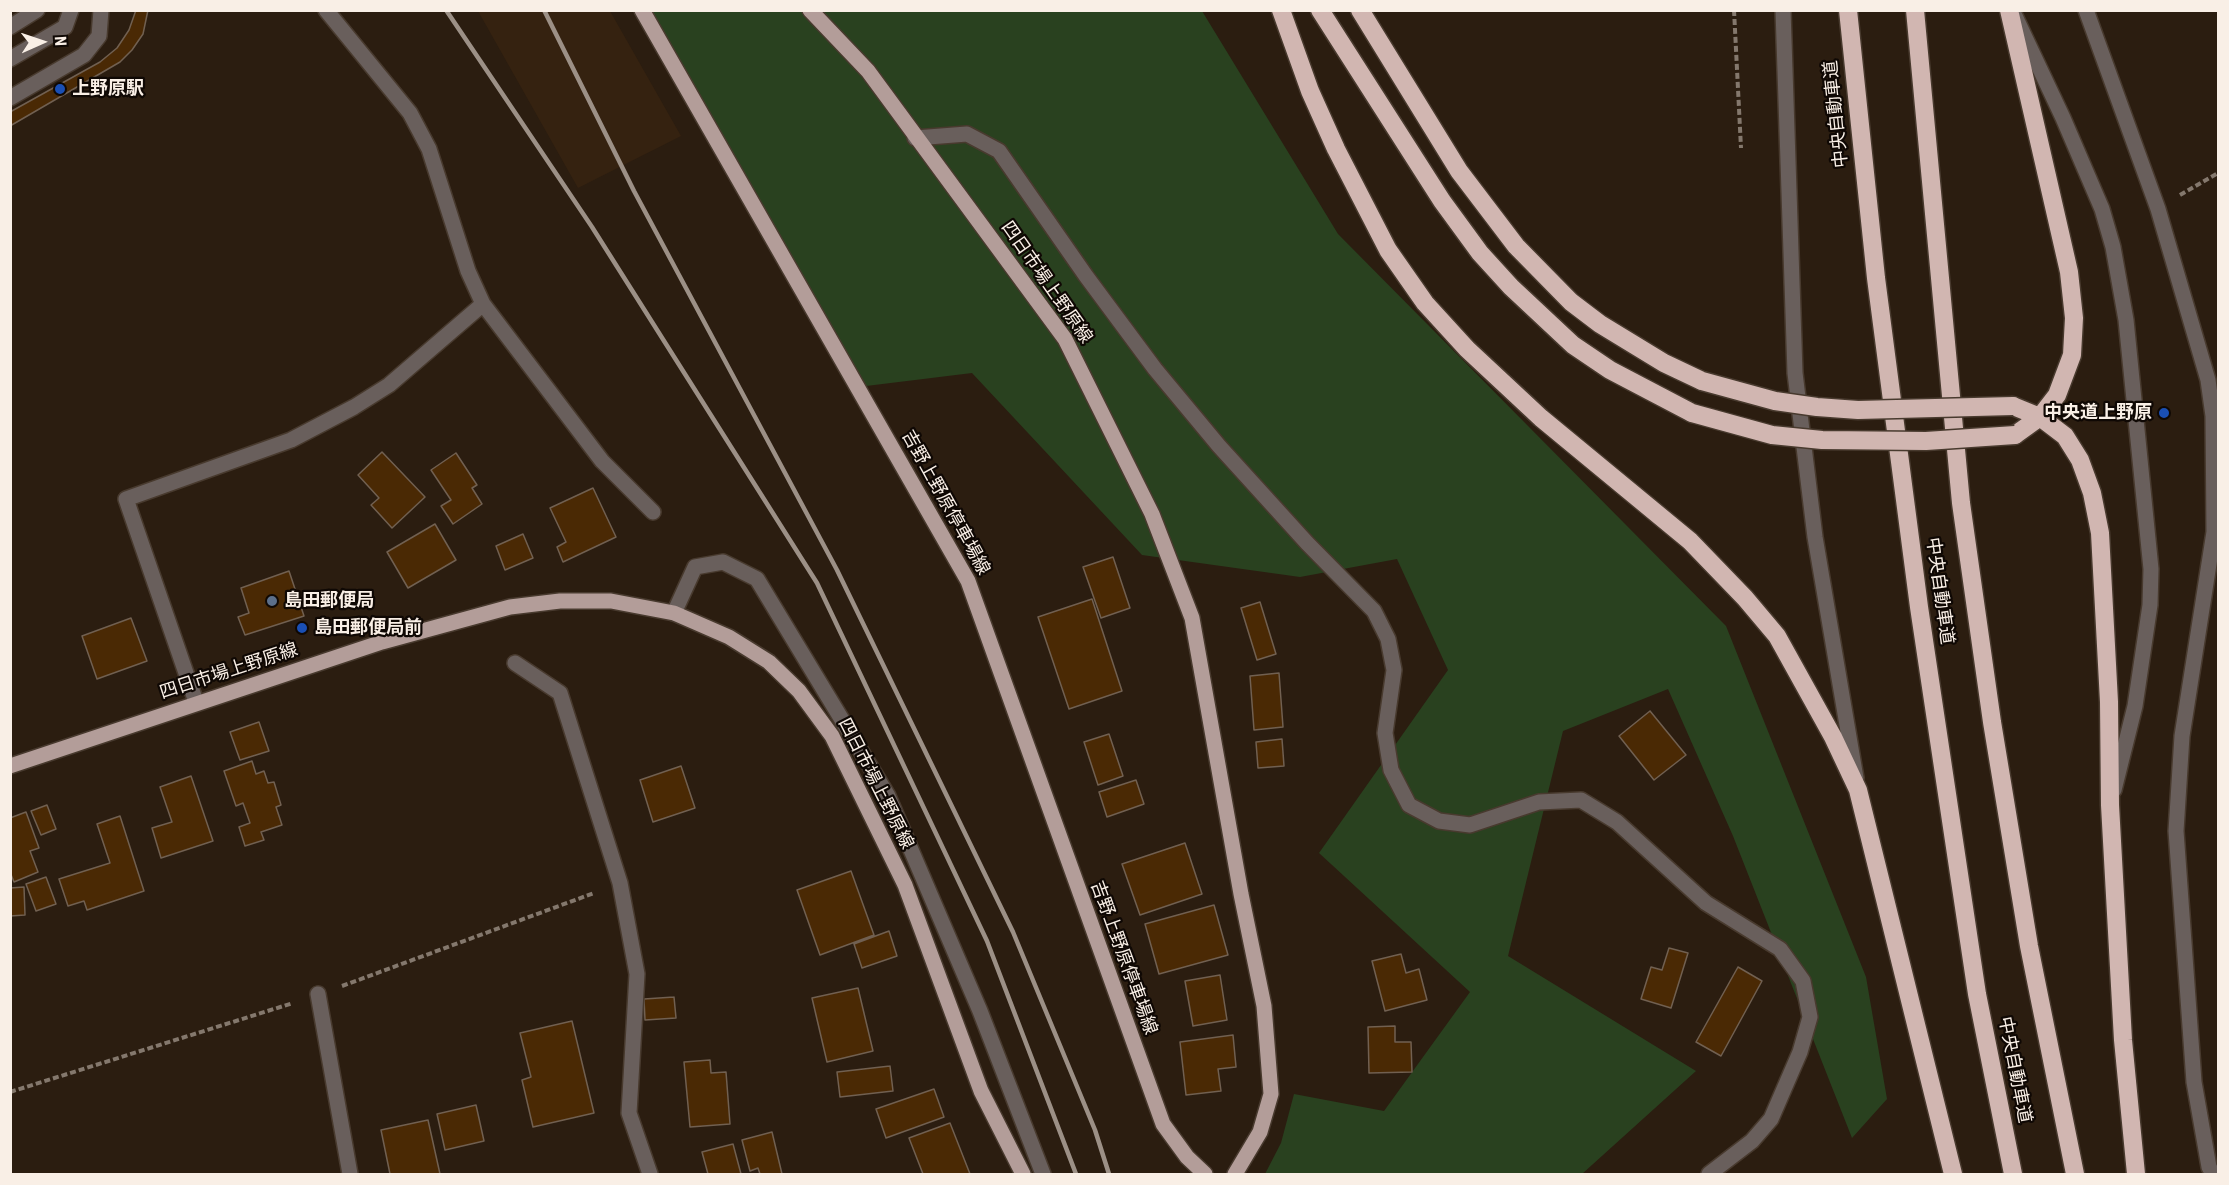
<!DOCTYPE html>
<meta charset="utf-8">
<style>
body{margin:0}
#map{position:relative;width:2229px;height:1185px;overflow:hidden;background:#2b1d10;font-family:"Roboto Condensed",sans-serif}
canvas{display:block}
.frame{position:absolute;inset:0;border:12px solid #f9efe6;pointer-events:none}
.north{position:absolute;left:12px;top:12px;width:60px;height:60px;-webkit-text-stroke:4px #0f0804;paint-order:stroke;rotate:87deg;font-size:16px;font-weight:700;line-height:24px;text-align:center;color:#f9efe6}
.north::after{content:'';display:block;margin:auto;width:21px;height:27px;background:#f9efe6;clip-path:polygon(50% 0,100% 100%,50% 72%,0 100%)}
</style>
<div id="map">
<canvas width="2229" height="1185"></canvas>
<div class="frame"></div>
<div class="north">N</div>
</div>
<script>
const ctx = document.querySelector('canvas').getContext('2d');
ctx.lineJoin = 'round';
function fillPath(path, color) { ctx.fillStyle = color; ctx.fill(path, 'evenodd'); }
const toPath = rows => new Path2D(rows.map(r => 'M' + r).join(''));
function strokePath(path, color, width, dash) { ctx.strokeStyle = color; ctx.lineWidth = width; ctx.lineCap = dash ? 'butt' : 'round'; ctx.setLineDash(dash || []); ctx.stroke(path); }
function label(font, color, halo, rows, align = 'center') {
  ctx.font = font + ' "Roboto Condensed","Noto Sans JP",sans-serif'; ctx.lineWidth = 4.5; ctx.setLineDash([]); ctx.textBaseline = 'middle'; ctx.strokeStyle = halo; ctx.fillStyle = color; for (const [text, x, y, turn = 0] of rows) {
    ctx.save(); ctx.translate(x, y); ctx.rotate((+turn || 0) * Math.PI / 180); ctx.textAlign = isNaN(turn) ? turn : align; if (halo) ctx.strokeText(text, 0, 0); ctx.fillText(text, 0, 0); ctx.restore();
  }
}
fillPath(toPath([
 [478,11,610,11,681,136,578,188]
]), '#352210');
fillPath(toPath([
 [642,11,1202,11,1338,234,1726,626,1866,977,1887,1099,1852,1138,1733,836,1668,689,1563,731,1508,956,1696,1071,1582,1174,1265,1174,1281,1143,1294,1094,1384,1111,1470,992,1319,853,1448,670,1397,559,1300,577,1142,555,972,373,858,387]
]), '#29411f');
const building = toPath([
 [136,10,148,10,143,34,132,50,120,62,10,126,10,112,100,62,117,48,129,30,136,10],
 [382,452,425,497,392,528,371,505,379,498,358,475,382,452],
 [456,453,477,485,472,488,482,504,453,524,441,506,451,500,431,470,456,453],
 [593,488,616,537,563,562,557,547,566,542,550,508,593,488],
 [435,524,456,560,408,588,387,552,435,524],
 [523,534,533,558,505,570,496,546,523,534],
 [1113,557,1130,608,1101,618,1083,567,1113,557],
 [289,571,304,616,245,635,238,617,249,613,241,588,289,571],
 [1092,599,1122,691,1069,709,1038,617,1092,599],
 [1260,602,1276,654,1257,660,1241,608,1260,602],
 [131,618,147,661,97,679,82,636,131,618],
 [1279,673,1283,727,1254,730,1250,676,1279,673],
 [1650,711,1686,755,1654,780,1619,736,1650,711],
 [259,722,269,751,240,760,230,732,259,722],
 [1109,734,1123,776,1098,785,1084,742,1109,734],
 [1282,739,1284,766,1258,768,1256,742,1282,739],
 [252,761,256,774,264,771,268,783,274,782,281,805,276,807,282,825,261,832,264,840,245,846,239,827,250,823,243,803,236,806,224,771,252,761],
 [681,766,695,808,653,822,640,780,681,766],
 [191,776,213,841,161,858,152,828,172,822,160,787,191,776],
 [1136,780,1144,804,1107,817,1099,792,1136,780],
 [47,805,56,829,41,835,31,811,47,805],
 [26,812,39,848,30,851,38,872,14,882,10,872,10,818,26,812],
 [120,816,144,891,87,910,84,901,68,906,59,879,110,863,97,824,120,816],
 [1185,843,1202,894,1140,915,1122,864,1185,843],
 [851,871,874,935,820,955,797,890,851,871],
 [46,877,56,904,36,911,26,884,46,877],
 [24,887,25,915,10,916,10,888,24,887],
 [1214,905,1228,955,1159,974,1145,924,1214,905],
 [889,931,897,956,862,968,854,944,889,931],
 [1669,948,1688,953,1671,1008,1641,999,1651,967,1662,970,1669,948],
 [1401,954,1406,973,1419,969,1427,1000,1385,1011,1372,961,1401,954],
 [1738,967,1762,981,1721,1056,1696,1042,1738,967],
 [1220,975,1227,1020,1193,1026,1185,981,1220,975],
 [858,988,873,1051,827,1062,812,998,858,988],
 [674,997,676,1018,645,1020,644,999,674,997],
 [572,1021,594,1113,533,1127,522,1080,531,1077,520,1033,572,1021],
 [1395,1026,1395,1042,1411,1042,1412,1072,1369,1073,1368,1027,1395,1026],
 [1233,1035,1236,1067,1218,1069,1221,1091,1186,1095,1180,1042,1233,1035],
 [710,1060,711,1073,726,1072,730,1124,690,1127,684,1062,710,1060],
 [890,1066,893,1091,840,1097,837,1072,890,1066],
 [934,1089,944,1117,886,1138,876,1109,934,1089],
 [476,1105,484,1141,445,1150,437,1114,476,1105],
 [428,1120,440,1174,390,1174,381,1130,428,1120],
 [950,1123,970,1174,923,1174,909,1138,950,1123],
 [772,1132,782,1174,760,1174,758,1168,750,1171,742,1140,772,1132],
 [733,1144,741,1174,708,1174,702,1152,733,1144]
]);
fillPath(building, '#4a2904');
strokePath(building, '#716051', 1.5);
const minor = toPath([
 [326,10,410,113,429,149,468,271,483,304,602,461,653,512],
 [1783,10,1795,373,1815,537,1856,778],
 [2086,10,2158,209,2208,380,2213,416,2214,532,2182,736,2176,831,2194,1082,2209,1167,2213,1174],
 [2015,16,2063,118,2102,209,2113,247,2126,320,2151,569,2150,605,2135,706,2114,790],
 [10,27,37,10],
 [10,59,65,27,71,10],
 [10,98,84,55,99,36,101,10],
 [915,138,967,134,999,151,1086,276,1155,369,1219,446,1307,543,1374,611,1388,639,1394,670,1385,733,1391,770,1409,805,1439,821,1470,825,1539,802,1581,800,1617,822,1706,903,1780,949,1803,981,1810,1017,1800,1052,1771,1119,1752,1141,1709,1174],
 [674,613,695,567,723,562,757,579,888,796,980,1011,1043,1174],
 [515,663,560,693,620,883,637,974,629,1113,650,1174],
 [196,702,126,499,291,440,354,407,389,385,483,304],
 [318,994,350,1174]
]);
const major = toPath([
 [642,10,968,581,1163,1124,1187,1157,1205,1174],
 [810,10,868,71,1065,339,1152,514,1192,618,1241,894,1264,1006,1271,1094,1260,1132,1235,1174],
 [10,766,382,642,510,607,560,601,611,601,674,613,729,637,769,662,799,691,832,736,905,885,981,1091,1023,1174]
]);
const highway = toPath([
 [1281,10,1310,91,1336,149,1388,250,1425,303,1467,349,1541,418,1690,541,1745,598,1777,636,1833,737,1858,790,1953,1174],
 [1320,10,1442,201,1480,253,1511,287,1573,345,1610,370,1692,413],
 [1360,10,1459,171,1516,246,1571,302,1600,324,1664,363,1702,381],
 [1848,10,1876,278,1919,607,1977,994,2013,1174],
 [1915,10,1961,503,1992,722,2029,946,2075,1174],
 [2009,10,2069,272,2074,318,2072,355,2057,395,2040,417,2015,435],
 [2013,406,2040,417,2065,436,2080,460,2092,493,2100,533,2109,702,2110,805,2123,1040,2136,1174]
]);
strokePath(minor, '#483a2e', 18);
strokePath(major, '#483a2e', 18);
strokePath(highway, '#483a2e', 21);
strokePath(toPath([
 [1734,10,1741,148],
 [2180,195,2218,173],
 [342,986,594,893],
 [10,1092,293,1003]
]), '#84786d', 4, [6, 3]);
strokePath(minor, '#695f5c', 15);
strokePath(major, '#b39d99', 15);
strokePath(highway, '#d1b6b1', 18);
strokePath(toPath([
 [446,10,592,227,817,583,987,941,1076,1174],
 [544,10,634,191,837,570,1013,932,1095,1130,1109,1174]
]), '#9c9086', 4.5);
const highwayBridge = toPath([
 [1702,381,1775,401,1817,407,1858,410,2013,406],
 [1692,413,1772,435,1822,440,1926,441,2015,435]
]);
strokePath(highwayBridge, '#483a2e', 21, []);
strokePath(highwayBridge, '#d1b6b1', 18);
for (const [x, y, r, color] of [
 [60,89,6,"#1a4fb4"],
 [2164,413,6,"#1a4fb4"],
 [272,601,6,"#5c6f8a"],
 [302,628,6,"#1a4fb4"]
]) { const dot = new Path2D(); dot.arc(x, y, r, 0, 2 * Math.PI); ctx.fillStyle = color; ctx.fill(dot); strokePath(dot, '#0f0804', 2); }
label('bold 18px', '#f9efe6', '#0f0804', [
 ["上野原駅",72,89],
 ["中央道上野原",2152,413,"right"],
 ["島田郵便局",284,601],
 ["島田郵便局前",314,628]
], 'left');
label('18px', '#f9efe6', '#0f0804', [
 ["中央自動車道",1837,114,-96],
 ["四日市場上野原線",1046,283,55],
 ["吉野上野原停車場線",945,503,61],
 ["中央自動車道",1939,591,82],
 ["四日市場上野原線",229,672,-18],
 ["四日市場上野原線",875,784,63],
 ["吉野上野原停車場線",1123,958,70],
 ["中央自動車道",2014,1070,79]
]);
</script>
